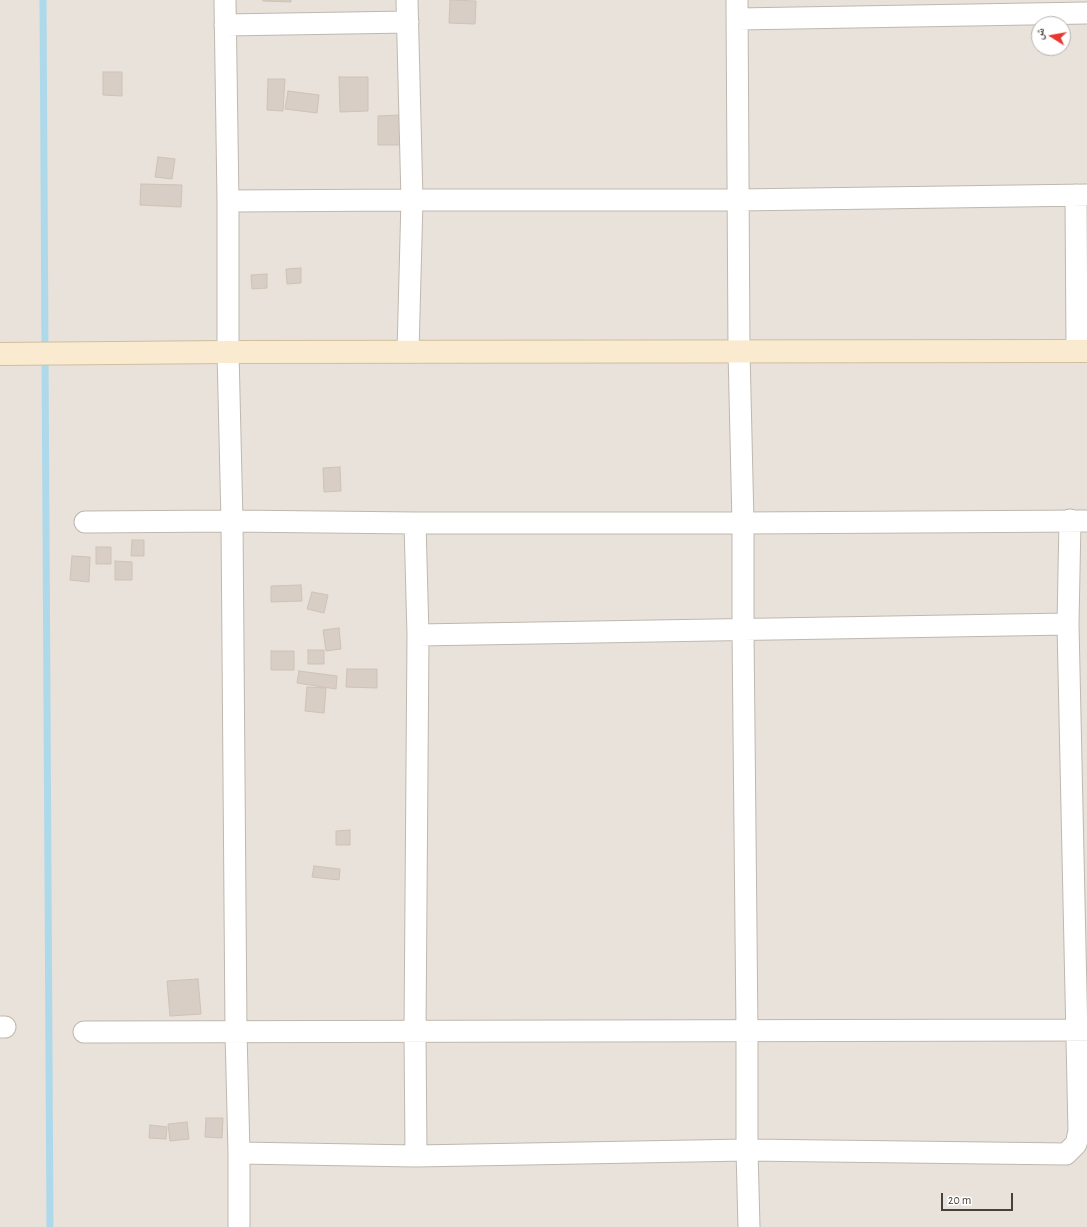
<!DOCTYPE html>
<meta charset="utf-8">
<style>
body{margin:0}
#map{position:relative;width:1087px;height:1227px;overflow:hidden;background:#f4f1ec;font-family:"Alegreya Sans","Noto Naskh Arabic",sans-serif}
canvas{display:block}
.north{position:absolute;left:1031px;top:16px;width:40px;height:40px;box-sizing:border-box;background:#fff;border:1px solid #b6b3b0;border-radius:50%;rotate:281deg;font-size:11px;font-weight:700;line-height:16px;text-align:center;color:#48413a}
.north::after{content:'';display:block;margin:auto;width:14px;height:18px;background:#e8372f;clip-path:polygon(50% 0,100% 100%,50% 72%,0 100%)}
.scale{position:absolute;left:941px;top:1193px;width:72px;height:18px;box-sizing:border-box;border:2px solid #48413a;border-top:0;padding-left:5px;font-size:12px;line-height:14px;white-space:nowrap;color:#48413a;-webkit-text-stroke:3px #fff;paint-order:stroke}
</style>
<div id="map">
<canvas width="1087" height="1227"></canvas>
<div class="north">ش</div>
<div class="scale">20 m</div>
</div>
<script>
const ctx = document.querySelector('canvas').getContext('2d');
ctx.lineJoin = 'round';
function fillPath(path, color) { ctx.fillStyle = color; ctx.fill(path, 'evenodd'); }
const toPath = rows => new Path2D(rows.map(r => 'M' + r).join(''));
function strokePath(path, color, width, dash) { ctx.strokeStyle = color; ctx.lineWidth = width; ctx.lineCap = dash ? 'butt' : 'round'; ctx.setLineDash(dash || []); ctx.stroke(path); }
fillPath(toPath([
 [0,0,1087,0,1087,1227,0,1227],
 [1039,24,1063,24,1063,48,1039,48]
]), '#e8e2da');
strokePath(toPath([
 [43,0,50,1227]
]), '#aed9eb', 7);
const building = toPath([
 [263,0,291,0,291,2,263,1,263,0],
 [450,0,476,1,475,24,449,23,450,0],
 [103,72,122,72,122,96,103,95,103,72],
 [339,77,368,77,368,111,340,112,339,77],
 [268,79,285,79,283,111,267,110,268,79],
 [288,91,319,95,317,113,285,109,288,91],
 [401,115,401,145,378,145,378,116,401,115],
 [158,157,175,159,172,179,155,177,158,157],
 [141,184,182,185,181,207,140,205,141,184],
 [301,268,301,283,287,284,286,269,301,268],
 [267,274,267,288,252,289,251,275,267,274],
 [340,467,341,491,324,492,323,468,340,467],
 [132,540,144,540,144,556,131,556,132,540],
 [96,547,111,547,111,564,96,564,96,547],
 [72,556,90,557,89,582,70,580,72,556],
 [115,561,132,562,132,580,115,580,115,561],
 [301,585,302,601,271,602,271,586,301,585],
 [312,592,328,595,324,613,307,609,312,592],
 [339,628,341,649,326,651,323,630,339,628],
 [308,650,324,650,324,664,308,664,308,650],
 [271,651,294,651,294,670,271,670,271,651],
 [347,669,377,669,377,688,346,687,347,669],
 [299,671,337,676,336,689,297,683,299,671],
 [307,687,326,688,324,713,305,711,307,687],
 [350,830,350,845,336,845,336,831,350,830],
 [314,866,340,869,339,880,312,877,314,866],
 [198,979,201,1014,170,1016,167,981,198,979],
 [206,1118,223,1118,222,1138,205,1137,206,1118],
 [187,1122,189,1139,170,1141,168,1124,187,1122],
 [150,1125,167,1127,166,1139,149,1138,150,1125]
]);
fillPath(building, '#d8cec5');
strokePath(building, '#cfc3b6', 1);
const street = toPath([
 [225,0,228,201,228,352,232,521,236,1032,239,1153,239,1227],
 [407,0,412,200,408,352],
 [737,0,739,351,743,523,743,630,747,1031,747,1150,749,1227],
 [738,19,1087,13],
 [225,25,408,22],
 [1076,195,1077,351],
 [228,201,412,200,738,200,1087,195],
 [85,522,232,521,415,523,743,523,1087,521],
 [415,523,418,635,415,1031,416,1156],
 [418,635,1068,624],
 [0,1027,5,1027],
 [84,1032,1087,1030],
 [239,1153,416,1156,747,1150,1066,1154,1076,1144,1079,1131,1068,624,1070,520]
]);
const secondary = toPath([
 [0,354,228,352,1087,351]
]);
strokePath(street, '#bfb8af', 23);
strokePath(secondary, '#d0be9f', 24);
strokePath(street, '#fff', 21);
strokePath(secondary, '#faebd0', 22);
</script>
